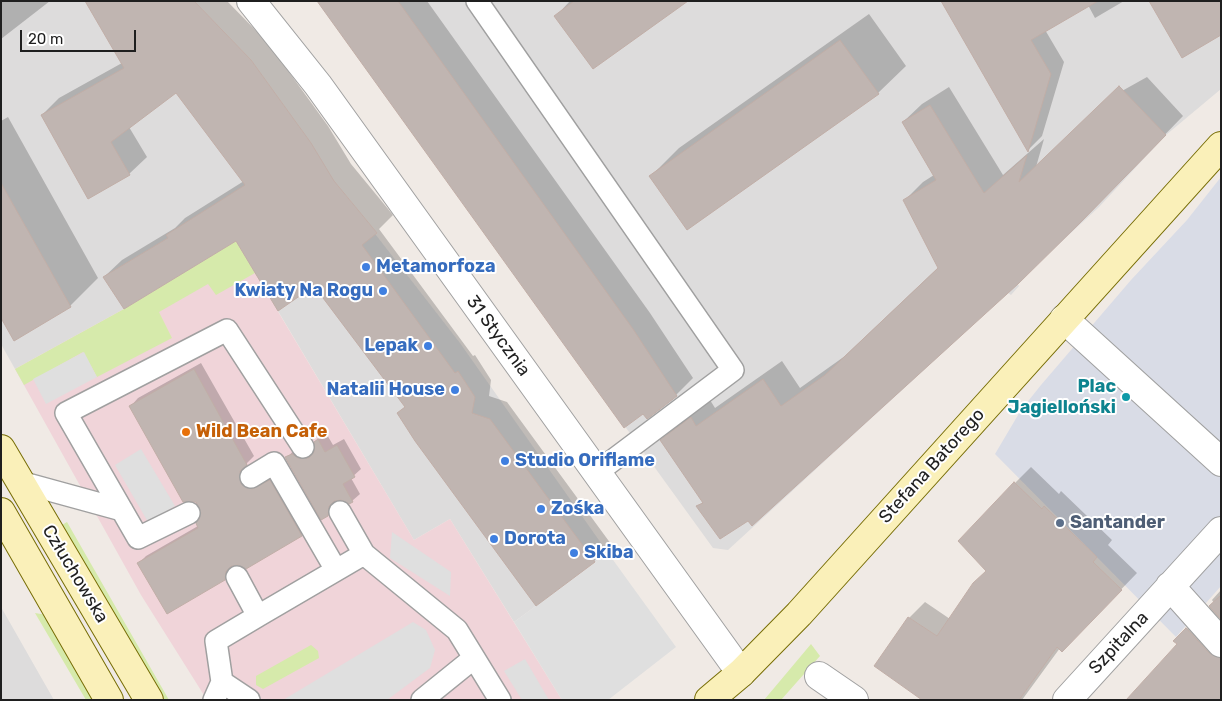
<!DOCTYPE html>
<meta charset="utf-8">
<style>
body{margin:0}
#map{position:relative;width:1222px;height:701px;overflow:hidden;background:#f0eae5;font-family:Rubik,sans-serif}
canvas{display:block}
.frame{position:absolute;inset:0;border:2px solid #1f1f1f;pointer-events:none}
.scale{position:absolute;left:20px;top:30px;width:116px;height:22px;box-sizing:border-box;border:2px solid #1f1f1f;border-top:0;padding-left:6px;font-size:15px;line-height:18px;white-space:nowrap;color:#1f1f1f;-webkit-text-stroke:4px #fff;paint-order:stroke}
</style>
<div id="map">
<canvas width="1222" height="701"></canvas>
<div class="frame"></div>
<div class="scale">20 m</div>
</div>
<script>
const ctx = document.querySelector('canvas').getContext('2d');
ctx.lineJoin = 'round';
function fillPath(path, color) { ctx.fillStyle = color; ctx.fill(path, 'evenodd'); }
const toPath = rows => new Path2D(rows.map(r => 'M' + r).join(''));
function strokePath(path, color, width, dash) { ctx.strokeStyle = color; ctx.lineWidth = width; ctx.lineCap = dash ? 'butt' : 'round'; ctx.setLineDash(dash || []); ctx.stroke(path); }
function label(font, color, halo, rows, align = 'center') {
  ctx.font = font + ' Rubik,sans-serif'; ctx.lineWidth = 4; ctx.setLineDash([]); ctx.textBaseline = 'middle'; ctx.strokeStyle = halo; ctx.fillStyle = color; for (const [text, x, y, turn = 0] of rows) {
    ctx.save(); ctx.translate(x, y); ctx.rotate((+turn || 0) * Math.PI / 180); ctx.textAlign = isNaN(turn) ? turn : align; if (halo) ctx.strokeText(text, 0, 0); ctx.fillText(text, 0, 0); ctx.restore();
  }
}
fillPath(toPath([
 [1,1,194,1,311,143,334,181,460,343,608,553,514,622,450,519,414,540,278,311,124,309,15,369,1,344],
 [317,1,1221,1,1221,89,1166,135,1099,207,1017,283,1019,286,1011,295,1008,293,728,550,713,548],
 [1,607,54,700,1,700]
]), '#dddcdc');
fillPath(toPath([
 [236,241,414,540,450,519,562,700,207,700,141,595,15,369,124,309]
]), '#f0d4d9');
fillPath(toPath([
 [236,241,255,273,216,295,208,284,159,312,172,338,97,377,83,352,24,385,15,369,124,309],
 [67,522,169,700,161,700,60,526],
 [35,613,47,615,94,700,86,700],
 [811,644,820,656,781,700,764,700],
 [311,645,318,651,319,658,263,689,256,685,256,676]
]), '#d6eaab');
fillPath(toPath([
 [84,352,97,377,46,404,33,379],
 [141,449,175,506,148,522,115,465],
 [392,532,451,572,450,596,390,558],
 [608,553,676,647,608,700,562,700,514,622],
 [413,622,426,630,435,650,430,668,387,700,283,700],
 [525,659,549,700,522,700,504,671]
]), '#dfdfdf');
fillPath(toPath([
 [1221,177,1221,586,1176,637,995,454,1021,410,1041,385,1131,280,1187,220]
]), '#d9dce6');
fillPath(toPath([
 [1,1,50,1,1,39],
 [98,1,227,1,268,43,328,126,351,164,393,215,379,229,473,356,475,355,491,380,489,396,507,402,611,544,594,561,399,413,406,406,315,284,237,239,104,277,122,260,175,228,185,218,244,181,176,91,129,127,147,157,129,174,42,115,59,98,122,63],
 [319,1,427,1,650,313,693,378,676,395],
 [570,1,685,1,556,16],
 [1028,1,1064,62,1042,136,1028,150],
 [1070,1,1124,1,1095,18,1088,5],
 [869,14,906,66,878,93,651,176,679,148],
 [1147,77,1183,116,1089,213,748,519,698,506,703,502,662,440,681,422,710,400,715,408,782,361,800,388,845,356,939,267,905,200,923,182,934,175,903,122,922,104,949,87,1003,175,1044,139,1036,167,1104,101],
 [8,117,98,278,70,306,1,315,1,121],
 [201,363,254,456,247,463,248,477,277,474,309,528,301,535,233,564,232,572,225,579,139,563,146,556,198,526,203,513,131,406,138,398],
 [326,433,333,445,344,439,361,469,351,478,360,494,352,501,336,499,335,507,328,515,287,458,294,450,316,451,315,442],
 [1031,467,1059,494,1061,491,1112,540,1108,545,1137,573,1078,634,1060,648,1022,700,925,700,909,618,925,602,950,619,988,570,1015,483],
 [1221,590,1221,700,1175,640,1214,603,1212,600]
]), '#0003');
const building = toPath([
 [85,1,194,1,251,60,311,143,334,181,377,233,362,245,455,373,458,371,475,397,472,413,490,419,595,562,536,606,415,441,397,413,405,407,314,286,278,311,236,241,124,309,103,277,168,238,166,235,245,185,176,93,111,142,130,175,88,199,41,115,124,68,85,1],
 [317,1,398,1,633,329,677,396,647,419,643,414,624,428,317,1],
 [574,1,688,1,593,69,554,16,574,1],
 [941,1,1098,1,1031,40,1051,74,1028,152,941,1],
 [1149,1,1221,1,1221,35,1182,58,1149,1],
 [840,40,879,94,687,230,649,176,840,40],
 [1119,86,1166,135,1081,222,1018,284,752,526,748,521,720,539,696,506,703,503,660,440,691,417,696,426,763,379,781,406,825,375,938,268,903,200,936,180,902,122,930,105,984,193,1027,155,1019,182,1119,86],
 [1,183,71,307,14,341,1,318,1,183],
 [194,369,247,465,240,471,241,484,252,489,270,480,302,536,246,569,238,565,231,566,226,571,225,580,167,614,137,563,198,528,196,523,201,513,196,502,183,502,129,406,194,369],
 [318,439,325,452,337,445,355,477,343,484,353,502,349,504,341,500,334,501,329,506,328,516,321,520,285,457,292,454,298,458,309,458,314,452,314,442,318,439],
 [1014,482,1042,509,1044,506,1097,557,1093,562,1122,590,1062,652,1057,647,1019,700,922,700,874,666,908,617,937,636,973,583,986,571,958,541,1014,482],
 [1221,595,1221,619,1209,606,1221,595],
 [1186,628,1209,653,1221,658,1221,700,1126,700,1177,644,1173,641,1186,628]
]);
fillPath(building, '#c0b5b1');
strokePath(building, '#c1aea7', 1);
const lane = toPath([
 [477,1,733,370,596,473],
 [251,477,274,463,336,570],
 [20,482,122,510],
 [340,512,364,554],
 [189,513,138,538,66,413,227,330,303,447],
 [258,616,364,554,457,630,500,700],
 [222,682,249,700],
 [214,700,222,682,216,641,258,616,237,577],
 [422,700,474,658]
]);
const street = toPath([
 [251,1,318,85,741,673],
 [1064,319,1221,462],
 [1170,586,1221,643],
 [819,676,854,700],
 [1067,700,1221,531]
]);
const secondary = toPath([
 [1,449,149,700],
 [1,512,109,700],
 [709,700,741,673,799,614,1221,146]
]);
strokePath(lane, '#a0a0a0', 24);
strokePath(street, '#a0a0a0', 30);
strokePath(secondary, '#776d05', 30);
strokePath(lane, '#fff', 21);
strokePath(street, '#fff', 28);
strokePath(secondary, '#faf0b9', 28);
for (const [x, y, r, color] of [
 [366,267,5,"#3f7fe0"],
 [383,291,5,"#3f7fe0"],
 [428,346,5,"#3f7fe0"],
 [455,390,5,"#3f7fe0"],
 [1126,397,5,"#0f9aa8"],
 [186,432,5,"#e8710a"],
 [505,461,5,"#3f7fe0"],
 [541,509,5,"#3f7fe0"],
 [1060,523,5,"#5c6f8a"],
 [494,539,5,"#3f7fe0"],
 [574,553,5,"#3f7fe0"]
]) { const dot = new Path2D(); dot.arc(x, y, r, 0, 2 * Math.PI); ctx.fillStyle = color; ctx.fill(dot); strokePath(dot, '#fff', 2); }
label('bold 18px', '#366cbe', '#fff', [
 ["Metamorfoza",376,267],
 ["Kwiaty Na Rogu",373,291,"right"],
 ["Lepak",418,346,"right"],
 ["Natalii House",445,390,"right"],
 ["Studio Oriflame",515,461],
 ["Zośka",551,509],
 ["Dorota",504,539],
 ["Skiba",584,553]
], 'left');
label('18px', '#1f1f1f', '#fff', [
 ["31 Stycznia",498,336,54],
 ["Stefana Batorego",932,466,-48],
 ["Człuchowska",75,574,59],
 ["Szpitalna",1119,643,-47]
]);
label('bold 18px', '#0d838f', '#fff', [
 ["Plac",1116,387],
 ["Jagielloński",1116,408]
], 'right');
label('bold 18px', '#c56008', '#fff', [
 ["Wild Bean Cafe",196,432]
], 'left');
label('bold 18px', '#4e5e75', '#fff', [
 ["Santander",1070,523]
], 'left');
</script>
